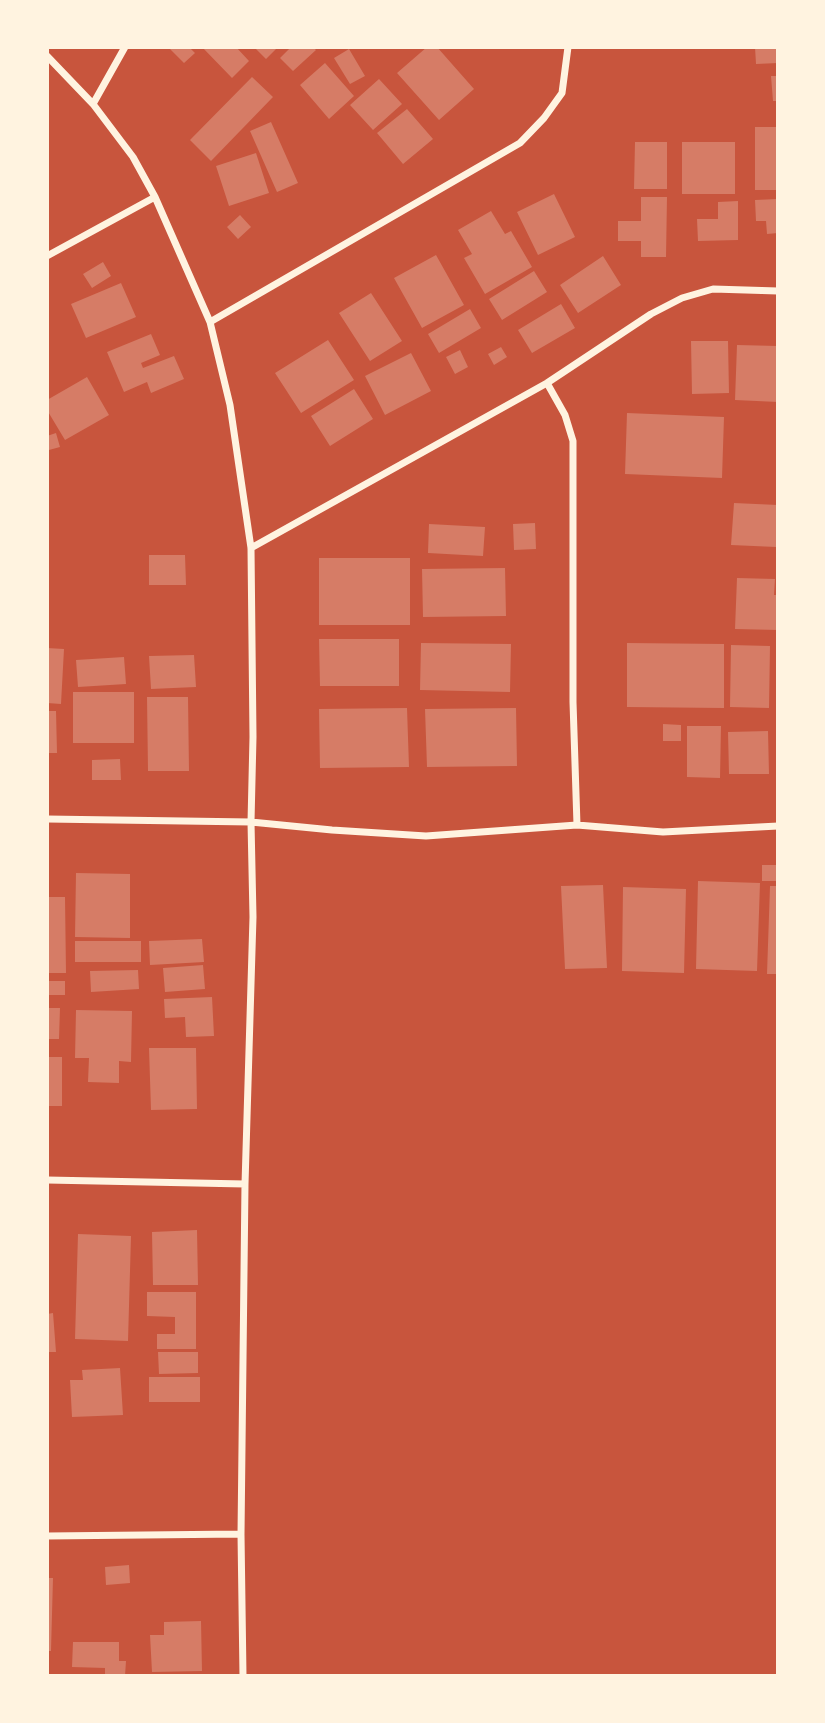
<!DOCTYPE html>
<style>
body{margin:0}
#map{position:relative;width:825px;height:1723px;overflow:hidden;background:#c8553d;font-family:Jost,sans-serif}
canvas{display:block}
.frame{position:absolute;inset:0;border:49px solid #fff3e0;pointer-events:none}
</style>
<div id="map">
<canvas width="825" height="1723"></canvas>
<div class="frame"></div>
</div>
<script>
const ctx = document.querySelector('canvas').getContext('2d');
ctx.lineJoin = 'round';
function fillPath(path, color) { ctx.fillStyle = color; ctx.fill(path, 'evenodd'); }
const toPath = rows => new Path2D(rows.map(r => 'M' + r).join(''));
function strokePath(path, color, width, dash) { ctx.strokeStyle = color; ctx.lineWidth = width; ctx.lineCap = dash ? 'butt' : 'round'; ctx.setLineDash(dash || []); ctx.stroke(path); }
fillPath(toPath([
 [171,47,189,47,195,53,184,63,170,49],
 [202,47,236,47,249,61,232,78],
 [254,47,278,47,266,59],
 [291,47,313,47,316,50,293,71,280,58],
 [427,47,437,47,474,89,439,120,397,73],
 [755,47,778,47,778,63,756,64],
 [349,49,365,76,350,84,334,58],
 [325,63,354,96,329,119,300,85],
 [771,76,778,76,778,101,773,101],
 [252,77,273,97,211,161,190,140],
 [379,79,402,104,373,130,350,105],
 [407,109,433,139,403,164,377,133],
 [271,122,298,183,277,192,250,131],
 [755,127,778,127,778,190,755,190],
 [635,142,667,142,667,189,634,189],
 [682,142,735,142,735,194,682,194],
 [256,153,269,193,229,206,216,166],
 [554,194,575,237,538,255,517,212],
 [641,197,667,197,666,257,641,257,641,241,618,241,618,221,641,221],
 [778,199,778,233,767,234,766,221,756,221,755,200],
 [738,201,738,240,698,241,697,219,718,219,718,202],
 [491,211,505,234,511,231,532,267,485,294,464,258,472,254,458,230],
 [240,215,251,227,238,239,227,227],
 [436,255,464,305,422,328,394,278],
 [603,256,621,285,578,313,560,285],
 [103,262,111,276,92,288,83,274],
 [534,271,547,292,502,320,489,299],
 [121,283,136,317,86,338,71,304],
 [371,293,402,341,370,361,339,313],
 [561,304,575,328,532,353,518,330],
 [470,309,481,328,439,353,428,334],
 [151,334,160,355,141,363,143,368,174,356,184,379,151,393,147,382,124,392,107,352],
 [328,340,354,380,301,413,275,373],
 [691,341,728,341,729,393,692,394],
 [737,345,778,346,778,402,735,400],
 [501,347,507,357,494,365,488,354],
 [460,350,468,367,455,374,446,357],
 [411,353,431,391,385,415,365,376],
 [87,377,109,415,65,440,47,410,47,400],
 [354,389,373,419,330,446,311,416],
 [627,413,724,417,722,478,625,474],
 [56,433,60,447,49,450,47,436],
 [734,503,778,505,776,547,731,545],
 [535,523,536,549,514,550,513,524],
 [429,524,485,527,483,556,428,553],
 [149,555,185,555,186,585,149,585],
 [319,558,410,558,410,625,319,625],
 [505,568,506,616,423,617,422,569],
 [737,578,775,579,774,595,778,595,778,630,735,629],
 [319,639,399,639,399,686,320,686],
 [421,643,511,644,510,692,420,690],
 [627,643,724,644,724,708,627,707],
 [731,645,770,646,769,708,730,707],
 [47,648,64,649,61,704,47,703],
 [194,655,196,687,151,689,149,656],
 [124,657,126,684,78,687,76,660],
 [73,692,134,692,134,743,73,743],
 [147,697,188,697,189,771,148,771],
 [407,708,409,767,320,768,319,709],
 [516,708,517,766,427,767,425,709],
 [47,711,56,711,57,753,47,753],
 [663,724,681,725,681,741,663,741],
 [687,726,721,726,720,778,687,777],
 [768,731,769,774,729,774,728,732],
 [120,759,121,780,92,780,92,760],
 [762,865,778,865,778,881,762,881],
 [76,873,130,874,130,938,75,937],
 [698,881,760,883,757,971,696,969],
 [603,885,607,968,565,969,561,886],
 [770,886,778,886,778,974,767,974],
 [623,887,686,889,684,973,622,971],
 [47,897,65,897,66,973,47,973],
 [202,939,204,962,150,965,149,941],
 [75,941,141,941,141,962,75,962],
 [203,965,205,989,165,992,163,968],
 [138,970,139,989,91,992,90,971],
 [47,981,65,981,65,995,47,995],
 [212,997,214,1036,186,1037,185,1017,165,1018,164,999],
 [47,1008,60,1008,59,1039,47,1039],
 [76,1010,132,1011,131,1062,119,1061,119,1083,88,1082,89,1058,75,1058],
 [149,1048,196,1048,197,1109,151,1110],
 [47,1057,62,1057,62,1106,47,1106],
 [197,1230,198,1285,153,1285,152,1232],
 [78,1234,131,1236,128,1341,75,1339],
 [147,1292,196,1292,196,1349,157,1349,157,1334,175,1334,175,1317,147,1316],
 [53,1313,56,1352,47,1352,47,1314],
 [158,1352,198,1352,198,1373,159,1374],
 [120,1368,123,1415,72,1417,70,1380,83,1380,82,1370],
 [149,1377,200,1377,200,1402,149,1402],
 [129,1565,130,1583,106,1585,105,1567],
 [47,1578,53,1578,51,1651,47,1651],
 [201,1621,202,1671,152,1672,150,1635,164,1635,164,1622],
 [73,1642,119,1642,119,1661,126,1661,125,1676,105,1676,105,1668,72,1667]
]), '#d67c66');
strokePath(toPath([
 [47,56,93,104,133,157,155,197,210,322,230,405,251,548,253,737,251,822,253,917,245,1184,241,1534,243,1676],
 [93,104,125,47],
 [47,256,155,197],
 [210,322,520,143,544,118,562,93,568,47],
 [547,383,565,415,573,441,573,702,577,825,663,832,778,826],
 [251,548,547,383,651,314,682,298,713,289,778,291],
 [47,819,251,822,332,830,426,836,577,825],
 [47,1180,245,1184],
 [47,1536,241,1534]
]), '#fff3e0', 7);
</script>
